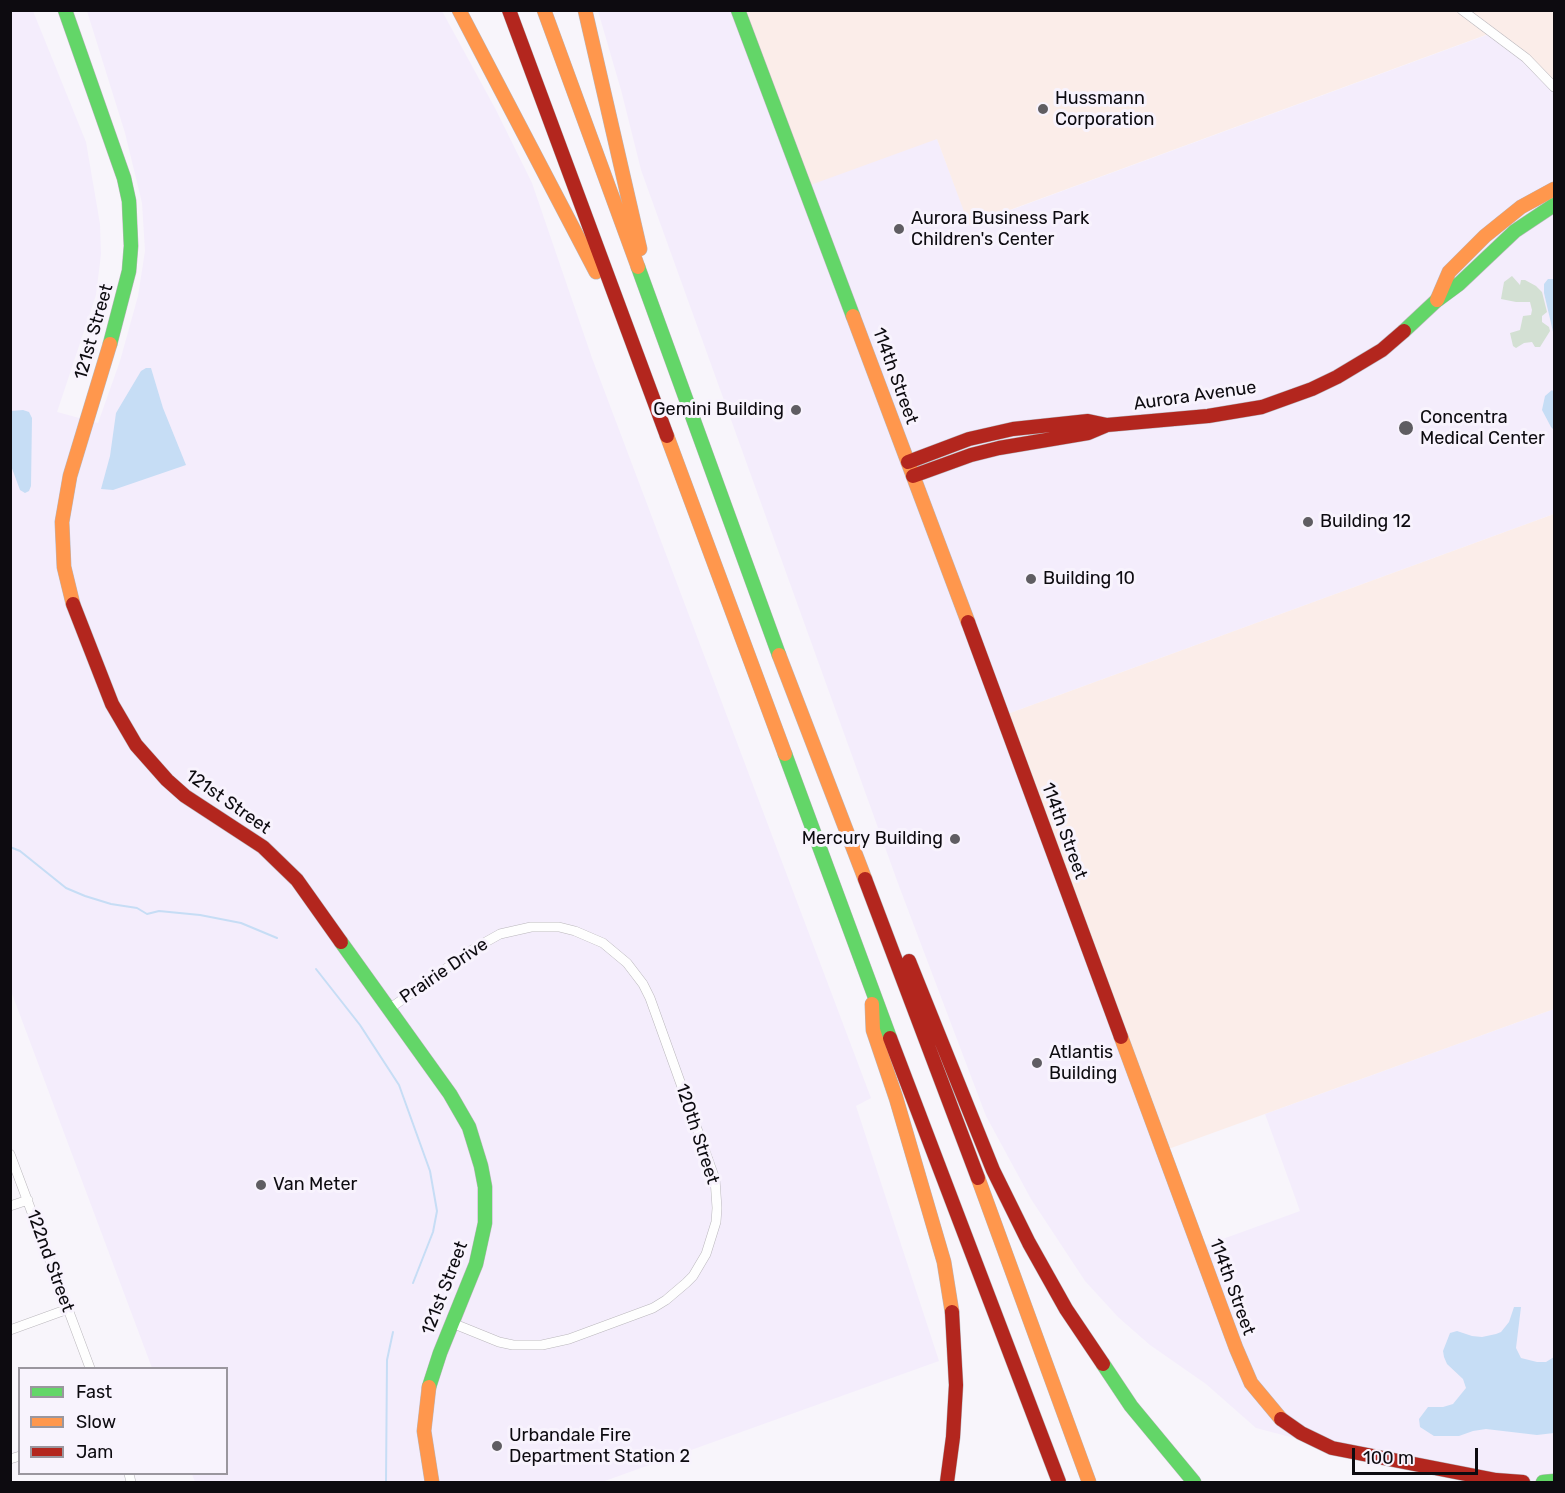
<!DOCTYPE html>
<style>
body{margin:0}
#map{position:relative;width:1565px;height:1493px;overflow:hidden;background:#f8f5fb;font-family:Rubik,sans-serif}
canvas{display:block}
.frame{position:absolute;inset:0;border:12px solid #0d0b10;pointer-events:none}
.legend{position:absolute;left:18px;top:1367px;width:210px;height:108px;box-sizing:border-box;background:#f8f3fd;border:2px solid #9a969e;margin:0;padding:8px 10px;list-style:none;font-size:18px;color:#0d0b10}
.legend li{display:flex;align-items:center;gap:12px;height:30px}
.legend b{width:30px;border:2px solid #9a969e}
.scale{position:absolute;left:1352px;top:1448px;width:126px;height:27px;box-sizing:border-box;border:3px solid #0d0b10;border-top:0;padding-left:8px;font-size:18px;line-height:21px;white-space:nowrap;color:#0d0b10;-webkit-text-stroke:4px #f8f3fd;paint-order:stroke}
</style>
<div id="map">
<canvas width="1565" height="1493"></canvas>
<div class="frame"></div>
<ul class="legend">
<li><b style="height:8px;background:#63d668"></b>Fast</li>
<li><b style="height:8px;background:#ff974d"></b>Slow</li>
<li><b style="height:8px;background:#b3261e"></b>Jam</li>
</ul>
<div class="scale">100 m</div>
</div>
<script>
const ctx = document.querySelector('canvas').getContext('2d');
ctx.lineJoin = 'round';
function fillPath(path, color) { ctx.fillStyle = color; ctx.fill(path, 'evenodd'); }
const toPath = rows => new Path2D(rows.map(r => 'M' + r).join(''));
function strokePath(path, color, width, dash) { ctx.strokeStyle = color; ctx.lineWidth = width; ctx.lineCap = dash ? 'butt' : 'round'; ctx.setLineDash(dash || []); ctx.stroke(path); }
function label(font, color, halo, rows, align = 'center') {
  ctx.font = font + ' Rubik,sans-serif'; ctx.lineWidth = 6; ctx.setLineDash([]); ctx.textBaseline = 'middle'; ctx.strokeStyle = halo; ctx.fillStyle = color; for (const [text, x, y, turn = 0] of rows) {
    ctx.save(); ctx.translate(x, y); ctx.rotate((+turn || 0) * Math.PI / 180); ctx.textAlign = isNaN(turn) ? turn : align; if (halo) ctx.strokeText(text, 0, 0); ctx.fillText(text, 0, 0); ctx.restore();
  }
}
fillPath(toPath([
 [11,11,33,11,86,142,100,224,101,254,96,295,57,412,98,423,120,361,138,296,145,251,142,203,125,133,87,11,442,11,496,110,532,183,592,358,871,1098,856,1106,939,1361,602,1482,195,1482,192,1474,226,1474,226,1368,152,1368,11,991],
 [598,11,738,11,937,139,970,225,1492,33,1554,87,1554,514,1002,716,1198,1248,1300,1211,1265,1114,1554,1009,1554,1481,1523,1482,1332,1448,1256,1428,1206,1384,1150,1345,1118,1317,1085,1281,1031,1199,986,1116,899,886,641,170,621,90]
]), '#f4edfc');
fillPath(toPath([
 [738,11,1554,11,1554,87,1491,33,969,225,937,139,805,187],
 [1554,514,1554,1009,1163,1151,1002,716]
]), '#fbede9');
fillPath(toPath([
 [1512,276,1520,285,1521,280,1525,280,1536,286,1542,292,1547,312,1542,316,1542,322,1549,327,1550,331,1540,347,1535,347,1532,342,1524,343,1516,348,1513,346,1510,333,1520,330,1523,316,1531,315,1532,310,1530,302,1516,302,1501,299,1504,282]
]), '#d3e0d3');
fillPath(toPath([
 [1548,279,1554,279,1554,336,1544,293,1544,284],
 [146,368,151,368,163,408,186,465,113,490,101,489,110,456,116,413,141,371],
 [1552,390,1554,392,1554,430,1551,427,1542,410,1545,396],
 [23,410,29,412,32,418,31,486,29,491,25,493,20,490,10,463,11,411],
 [1514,1307,1521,1307,1516,1348,1521,1358,1537,1362,1546,1362,1554,1357,1554,1433,1537,1435,1486,1429,1473,1431,1459,1436,1434,1436,1420,1427,1419,1419,1428,1407,1443,1407,1453,1404,1466,1388,1463,1379,1447,1364,1444,1357,1443,1351,1450,1333,1457,1331,1472,1336,1482,1337,1496,1334,1501,1332,1509,1322]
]), '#c6ddf5');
strokePath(toPath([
 [10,847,20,851,66,888,85,896,111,904,137,908,147,914,159,911,200,915,241,923,277,938],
 [316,969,360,1025,399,1085,430,1171,437,1211,433,1232,413,1283],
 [386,1482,387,1360,393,1332]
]), '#c6ddf5', 2);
const street = toPath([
 [1462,10,1526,58,1554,87],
 [389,1009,475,948,500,934,531,927,559,927,575,931,603,943,627,963,643,984,650,998,715,1179,717,1208,716,1222,706,1254,693,1276,686,1283,666,1300,653,1308,569,1339,542,1345,513,1345,499,1342,452,1323],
 [10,1154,90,1368],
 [10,1206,28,1200],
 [10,1330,68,1309],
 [10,1459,20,1456],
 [129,1474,131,1482]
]);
const fast = toPath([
 [65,10,124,178,129,201,131,246,129,271,110,344],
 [738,10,853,316],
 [638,267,779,655],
 [1404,331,1436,301,1459,284,1515,231,1554,205],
 [785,754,890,1038],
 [341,942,450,1094,469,1127,481,1166,485,1187,485,1223,476,1264,440,1353,429,1387],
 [1103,1364,1131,1406,1194,1482],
 [1543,1482,1554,1481]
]);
const slow = toPath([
 [459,10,596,272],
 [544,10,638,267],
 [585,10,640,249],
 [1437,300,1449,272,1485,236,1521,207,1554,189],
 [853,316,968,622],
 [667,436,785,754],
 [73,604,64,567,62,522,70,476,110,344],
 [779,655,865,879],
 [872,1004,873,1030,896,1098,944,1262,952,1312],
 [1121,1037,1236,1348,1251,1383,1281,1419],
 [978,1178,1089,1482],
 [429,1387,424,1431,432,1482]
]);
const jam = toPath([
 [509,10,667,436],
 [908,462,969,439,1013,429,1088,421,1107,425,1208,416,1262,407,1312,389,1337,377,1382,350,1404,331],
 [913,476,971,455,999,448,1088,433,1107,425],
 [73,604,112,704,136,745,167,780,185,796,263,847,297,880,341,942],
 [968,622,1121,1037],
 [865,879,978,1178],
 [909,961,993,1170,1029,1243,1066,1309,1103,1364],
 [890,1038,1059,1482],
 [1281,1419,1301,1433,1332,1448,1496,1480,1523,1482],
 [947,1482,953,1437,956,1385,952,1312]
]);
strokePath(street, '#bab7bc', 10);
strokePath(fast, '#bab7bc', 15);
strokePath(slow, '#bab7bc', 15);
strokePath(jam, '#bab7bc', 15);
strokePath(street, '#fefefe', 9);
strokePath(fast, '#63d668', 14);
strokePath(slow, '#ff974d', 14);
strokePath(jam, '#b3261e', 14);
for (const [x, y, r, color] of [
 [1043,109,6,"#5f5d62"],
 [899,229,6,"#5f5d62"],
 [796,410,6,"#5f5d62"],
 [1406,428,8,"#5f5d62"],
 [1308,522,6,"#5f5d62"],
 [1031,579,6,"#5f5d62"],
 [955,839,6,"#5f5d62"],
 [1037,1063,6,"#5f5d62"],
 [261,1185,6,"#5f5d62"],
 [497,1446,6,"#5f5d62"]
]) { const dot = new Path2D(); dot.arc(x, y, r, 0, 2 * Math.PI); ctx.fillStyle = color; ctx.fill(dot); strokePath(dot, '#f8f3fd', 2); }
label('18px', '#0d0b10', '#f8f3fd', [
 ["Hussmann",1055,99],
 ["Corporation",1055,120],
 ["Aurora Business Park",911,219],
 ["Children's Center",911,240],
 ["Gemini Building",784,410,"right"],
 ["Concentra",1420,418],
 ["Medical Center",1420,439],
 ["Building 12",1320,522],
 ["Building 10",1043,579],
 ["Mercury Building",943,839,"right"],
 ["Atlantis",1049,1053],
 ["Building",1049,1074],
 ["Van Meter",273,1185],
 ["Urbandale Fire",509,1436],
 ["Department Station 2",509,1457]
], 'left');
label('18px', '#0d0b10', '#f8f3fd', [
 ["121st Street",94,332,-74],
 ["114th Street",895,376,70],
 ["Aurora Avenue",1195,396,-8],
 ["121st Street",228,802,35],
 ["114th Street",1064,831,70],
 ["Prairie Drive",444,971,-34],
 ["120th Street",697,1134,72],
 ["122nd Street",50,1261,70],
 ["114th Street",1232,1287,70],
 ["121st Street",445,1288,-69]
]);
</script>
